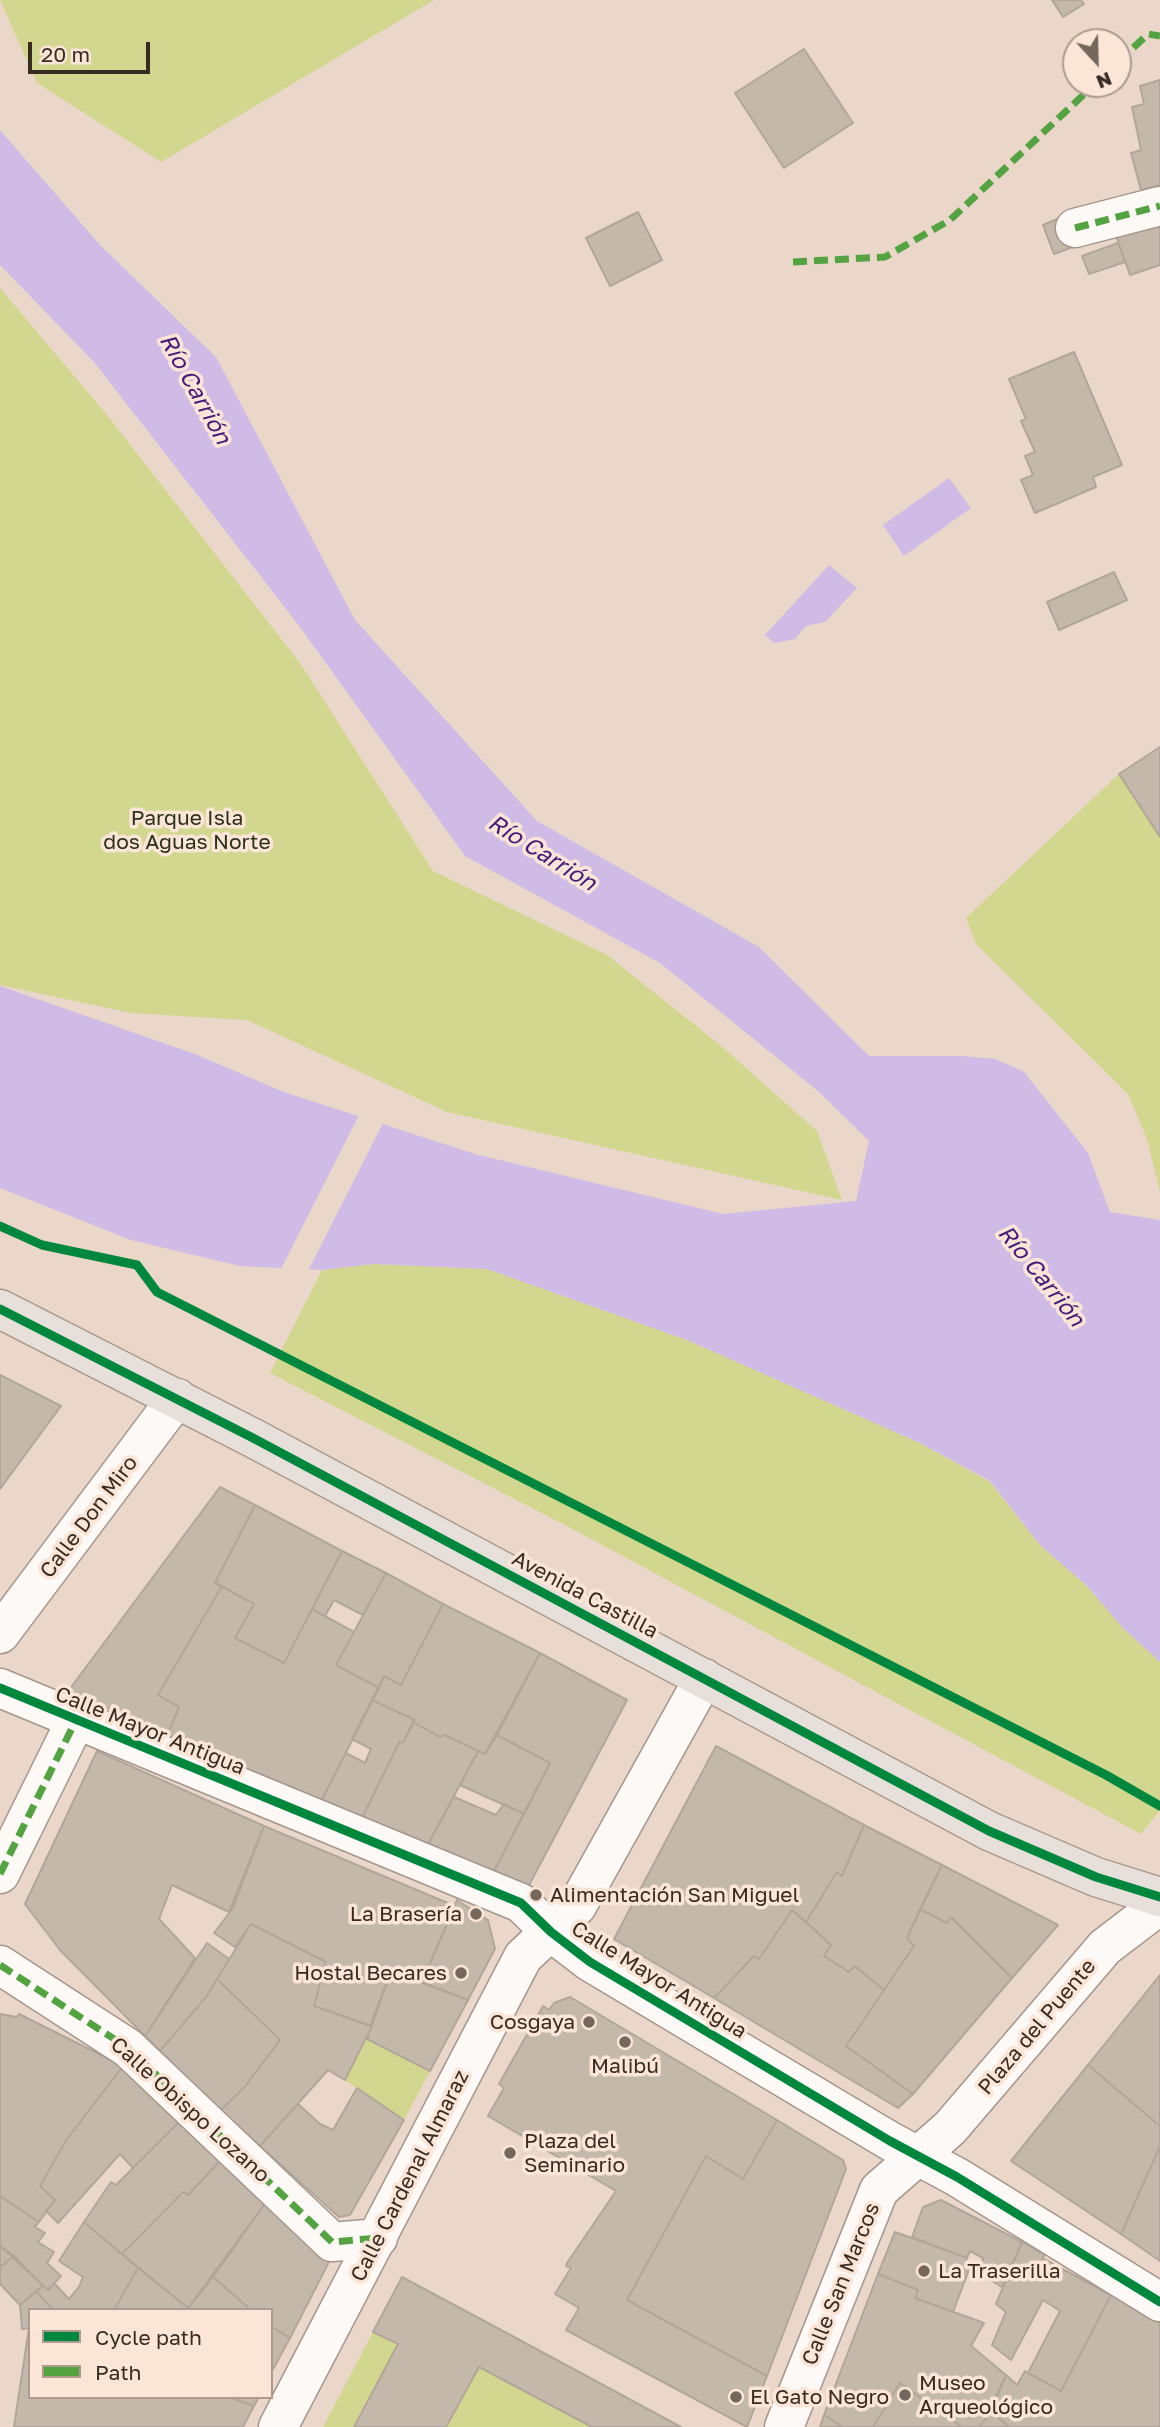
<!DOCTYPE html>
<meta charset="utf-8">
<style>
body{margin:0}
#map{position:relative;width:1160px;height:2427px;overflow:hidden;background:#ead7c9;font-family:"Golos Text",sans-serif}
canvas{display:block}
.legend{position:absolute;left:28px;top:2308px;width:245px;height:91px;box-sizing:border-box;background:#fae5d6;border:2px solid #ac9b8e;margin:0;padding:9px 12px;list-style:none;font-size:21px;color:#382b21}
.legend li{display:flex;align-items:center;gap:14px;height:35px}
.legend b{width:35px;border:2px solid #ac9b8e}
.north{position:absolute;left:1062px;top:28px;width:70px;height:70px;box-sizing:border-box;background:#fae5d6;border:2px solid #ac9b8e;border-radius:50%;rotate:158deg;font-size:19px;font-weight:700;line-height:28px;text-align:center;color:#382b21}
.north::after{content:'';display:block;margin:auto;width:24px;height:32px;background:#76675c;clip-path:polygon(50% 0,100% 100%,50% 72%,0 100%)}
.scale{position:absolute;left:28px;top:42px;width:122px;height:32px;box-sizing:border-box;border:4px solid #382b21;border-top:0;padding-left:9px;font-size:21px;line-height:24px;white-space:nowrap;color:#382b21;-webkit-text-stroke:5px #fae5d6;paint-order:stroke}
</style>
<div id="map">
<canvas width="1160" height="2427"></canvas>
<ul class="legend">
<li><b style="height:9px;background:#00873e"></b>Cycle path</li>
<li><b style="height:9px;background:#53a441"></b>Path</li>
</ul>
<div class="north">N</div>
<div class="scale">20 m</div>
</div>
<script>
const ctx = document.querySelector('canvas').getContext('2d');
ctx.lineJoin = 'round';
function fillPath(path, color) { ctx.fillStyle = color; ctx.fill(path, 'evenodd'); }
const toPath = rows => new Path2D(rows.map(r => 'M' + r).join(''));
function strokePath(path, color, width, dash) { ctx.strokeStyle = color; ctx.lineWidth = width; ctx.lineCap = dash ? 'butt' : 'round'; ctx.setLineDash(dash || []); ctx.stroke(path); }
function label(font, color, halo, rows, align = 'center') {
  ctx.font = font + ' "Golos Text",sans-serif'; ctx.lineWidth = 7; ctx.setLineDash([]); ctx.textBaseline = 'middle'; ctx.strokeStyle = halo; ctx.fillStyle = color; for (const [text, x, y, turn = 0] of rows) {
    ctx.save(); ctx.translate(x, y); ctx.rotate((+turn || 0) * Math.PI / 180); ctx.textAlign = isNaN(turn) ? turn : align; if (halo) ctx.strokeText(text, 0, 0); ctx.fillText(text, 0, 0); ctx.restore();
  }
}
fillPath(toPath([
 [0,0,434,0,161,162,37,83],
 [0,288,107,415,300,663,433,871,607,955,719,1044,817,1131,842,1200,447,1112,247,1020,131,1013,0,985],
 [1119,774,1160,837,1160,1193,1147,1139,1128,1094,976,944,966,918],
 [374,1264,487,1269,687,1340,920,1443,990,1482,1040,1545,1087,1586,1122,1627,1160,1662,1160,1810,1141,1834,563,1524,270,1373,322,1270],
 [367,2039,430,2071,404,2120,345,2080],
 [373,2332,398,2344,354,2427,323,2427],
 [479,2367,592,2427,446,2427]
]), '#d2d78f');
fillPath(toPath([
 [0,130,100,245,216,357,355,620,537,821,759,947,869,1056,962,1056,996,1059,1024,1072,1088,1153,1110,1212,1160,1220,1160,1662,1122,1627,1087,1586,1040,1545,990,1481,920,1443,687,1340,487,1269,374,1264,322,1270,240,1266,131,1240,0,1188,0,986,195,1054,284,1092,475,1154,723,1214,856,1201,869,1141,818,1091,660,963,465,856,297,623,94,362,0,265],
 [949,478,971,508,904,556,883,525],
 [829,565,857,588,825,622,806,626,795,639,774,643,765,635]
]), '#d0bbe6');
fillPath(toPath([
 [360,1113,384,1121,307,1273,280,1271]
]), '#ead7c9');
const building = toPath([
 [1052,0,1081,0,1084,4,1063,17,1052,0],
 [804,49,853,123,784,168,735,93,804,49],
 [1160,80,1160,185,1141,190,1131,153,1141,150,1132,107,1144,104,1140,86,1160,80],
 [638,212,662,260,610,286,586,238,638,212],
 [1062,217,1073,247,1054,254,1043,225,1062,217],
 [1160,221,1160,265,1130,275,1116,236,1160,221],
 [1118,243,1125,262,1089,274,1082,256,1118,243],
 [1074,352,1122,465,1093,477,1096,487,1035,513,1021,480,1033,475,1025,456,1035,452,1021,421,1026,419,1009,379,1074,352],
 [1114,572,1127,600,1059,630,1047,602,1114,572],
 [1160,747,1160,837,1119,774,1160,747],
 [0,1375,61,1406,0,1489,0,1375],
 [220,1487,255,1505,215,1583,222,1586,158,1695,179,1707,167,1736,69,1690,220,1487],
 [255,1505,342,1551,284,1663,235,1638,254,1604,215,1583,255,1505],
 [342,1551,386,1573,363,1615,334,1600,325,1616,312,1609,342,1551],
 [386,1573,443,1604,401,1685,384,1676,379,1688,336,1665,386,1573],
 [222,1586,254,1604,235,1638,284,1663,312,1609,354,1632,336,1665,379,1688,319,1805,167,1736,179,1707,158,1695,222,1586],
 [443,1604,540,1653,485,1754,445,1735,440,1737,413,1722,415,1720,372,1700,384,1676,401,1685,443,1604],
 [540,1653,627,1700,527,1889,492,1875,550,1763,497,1735,540,1653],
 [372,1700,415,1720,403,1743,400,1741,360,1822,319,1805,346,1753,365,1763,371,1749,352,1739,372,1700],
 [413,1722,440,1737,445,1735,478,1751,426,1848,360,1822,400,1741,403,1743,413,1722],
 [497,1735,550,1763,524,1814,460,1785,478,1751,485,1754,497,1735],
 [716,1746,864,1825,842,1876,837,1872,806,1922,792,1910,759,1959,754,1956,714,1998,614,1939,716,1746],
 [97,1751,264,1826,229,1912,172,1885,159,1919,195,1958,145,2036,60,1950,25,1904,97,1751],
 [454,1797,496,1815,504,1804,524,1814,492,1875,426,1848,454,1797],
 [864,1825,942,1865,907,1938,914,1946,884,1990,855,1966,849,1972,824,1956,831,1945,806,1922,837,1872,842,1876,864,1825],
 [264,1826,455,1906,422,1982,391,1971,370,2026,314,2006,326,1962,251,1924,235,1947,214,1933,233,1908,264,1826],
 [942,1865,1058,1925,1012,1978,951,1917,947,1923,920,1909,942,1865],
 [457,1900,488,1920,495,1949,468,2000,422,1982,457,1900],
 [920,1909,947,1923,951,1917,1012,1978,913,2094,846,2046,914,1946,907,1938,920,1909],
 [792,1910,831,1945,824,1956,849,1972,855,1966,884,1990,846,2046,913,2094,898,2108,714,1998,754,1956,759,1959,792,1910],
 [251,1924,326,1962,314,2006,372,2026,345,2080,328,2070,260,2146,220,2111,243,2089,280,2040,217,1979,251,1924],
 [207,1943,229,1959,206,1997,160,2051,145,2036,207,1943],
 [391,1971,468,2000,430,2071,367,2039,391,1971],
 [1160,1975,1160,2126,1088,2065,1160,1975],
 [217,1979,280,2040,243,2089,220,2111,160,2051,206,1997,217,1979],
 [570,1997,777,2120,743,2179,706,2156,627,2300,767,2376,747,2427,566,2330,579,2308,555,2294,571,2268,566,2266,567,2263,616,2191,488,2116,504,2088,499,2084,543,2006,549,2010,554,2003,570,1997],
 [0,2014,17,2017,19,2014,123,2066,67,2139,40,2186,55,2200,39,2222,0,2196,0,2014],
 [1088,2065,1160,2126,1160,2146,1121,2234,1011,2161,1088,2065],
 [123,2066,180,2121,133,2168,120,2154,58,2223,46,2211,55,2200,40,2186,67,2139,123,2066],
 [357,2088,404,2120,350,2215,339,2217,260,2146,298,2104,320,2124,333,2130,357,2088],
 [777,2120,843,2160,846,2169,767,2376,627,2300,706,2156,743,2179,777,2120],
 [180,2121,221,2160,188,2195,183,2192,122,2254,84,2222,111,2182,116,2185,180,2121],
 [1160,2146,1160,2261,1121,2234,1160,2146],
 [221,2160,267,2201,188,2308,122,2254,183,2192,188,2195,221,2160],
 [0,2196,39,2222,35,2227,45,2233,38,2242,54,2252,47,2263,61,2276,48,2290,0,2246,0,2196],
 [941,2200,1022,2242,1002,2287,979,2273,983,2258,970,2251,967,2258,912,2237,923,2207,941,2200],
 [267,2201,331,2258,290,2338,271,2326,271,2310,251,2310,213,2277,267,2201],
 [84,2222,138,2268,114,2310,53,2310,36,2291,43,2286,48,2290,54,2283,69,2299,79,2287,83,2277,59,2261,84,2222],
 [895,2232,967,2258,965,2264,970,2267,953,2312,915,2298,918,2290,878,2274,895,2232],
 [1022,2242,1045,2255,1042,2258,1111,2295,1061,2391,1028,2373,1060,2311,1043,2300,1011,2360,992,2345,1006,2312,996,2304,1022,2242],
 [0,2246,14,2256,0,2267,0,2246],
 [14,2256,43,2286,20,2305,0,2284,0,2267,14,2256],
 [138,2268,188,2308,213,2277,251,2310,114,2310,138,2268],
 [878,2274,918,2290,915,2298,984,2323,971,2346,1006,2375,991,2412,979,2427,962,2427,900,2383,873,2427,843,2427,824,2415,878,2274],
 [402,2277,529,2345,681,2427,592,2427,479,2367,446,2427,354,2427,398,2344,373,2332,402,2277],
 [36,2291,53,2310,30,2310,30,2397,229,2397,254,2406,243,2427,14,2427,29,2328,22,2329,20,2305,36,2291],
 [1111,2295,1160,2323,1160,2427,1010,2427,989,2411,1006,2375,1017,2385,1025,2371,1061,2391,1111,2295],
 [271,2326,290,2338,271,2373,271,2326],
 [900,2383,934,2408,962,2427,873,2427,900,2383],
 [229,2397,259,2397,254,2406,229,2397],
 [991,2412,1010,2427,979,2427,991,2412],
 [824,2415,843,2427,820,2427,824,2415]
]);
fillPath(building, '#c4b8ab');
strokePath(building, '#b2a69a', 2);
const minor = toPath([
 [1075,228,1160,206],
 [0,1634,177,1398],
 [0,1688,521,1903,551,1932,590,1962,890,2141,957,2177,1160,2302],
 [0,1874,76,1720],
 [0,1965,128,2048,332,2242,378,2238],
 [278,2427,523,1957,577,1906,704,1678],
 [784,2427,879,2190,950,2128,1105,1947,1160,1905]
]);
const major = toPath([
 [0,1309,253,1438,989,1831,1096,1877,1160,1897]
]);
strokePath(minor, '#a4968b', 41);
strokePath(major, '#aa988a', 41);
strokePath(minor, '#fcf9f7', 38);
strokePath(major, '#e7e0da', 38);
strokePath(toPath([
 [1118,62,1148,34,1160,36],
 [1075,228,1160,206],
 [793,262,885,257,950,220,1095,84],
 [0,1874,76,1720],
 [0,1965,128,2048,332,2242,378,2238]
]), '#53a441', 7, [14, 7]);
strokePath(toPath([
 [0,1226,42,1245,137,1265,157,1292,1106,1775,1160,1806],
 [0,1309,253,1438,989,1831,1096,1877,1160,1897],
 [0,1688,521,1903,551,1932,590,1962,890,2141,957,2177,1160,2302]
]), '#00873e', 9);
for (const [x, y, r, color] of [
 [536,1895,7,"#76675c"],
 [476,1914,7,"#76675c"],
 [461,1973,7,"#76675c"],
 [589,2022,7,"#76675c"],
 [625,2042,7,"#76675c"],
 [510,2153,7,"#76675c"],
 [924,2271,7,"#76675c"],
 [905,2395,7,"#76675c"],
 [736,2397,7,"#76675c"]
]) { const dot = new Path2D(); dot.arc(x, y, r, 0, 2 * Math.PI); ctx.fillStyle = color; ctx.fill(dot); strokePath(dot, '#fae5d6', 2.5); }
label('21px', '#2b301a', '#fae5d6', [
 ["Parque Isla",187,818],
 ["dos Aguas Norte",187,842]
]);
label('21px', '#382b21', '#fae5d6', [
 ["Calle Don Miro",89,1517,-53],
 ["Avenida Castilla",585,1595,28],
 ["Calle Mayor Antigua",150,1731,22],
 ["Calle Mayor Antigua",659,1980,32],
 ["Plaza del Puente",1037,2027,-50],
 ["Calle Obispo Lozano",190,2110,42],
 ["Calle Cardenal Almaraz",410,2176,-63],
 ["Calle San Marcos",841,2284,-68]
]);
label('21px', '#382b21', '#fae5d6', [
 ["Alimentación San Miguel",550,1895],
 ["La Brasería",462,1914,"right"],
 ["Hostal Becares",447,1973,"right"],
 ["Cosgaya",575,2022,"right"],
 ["Malibú",625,2066,"center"],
 ["Plaza del",524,2141],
 ["Seminario",524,2165],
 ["La Traserilla",938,2271],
 ["Museo",919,2383],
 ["Arqueológico",919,2407],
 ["El Gato Negro",750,2397]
], 'left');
label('italic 23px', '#461a7b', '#fae5d6', [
 ["Río Carrión",195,389,61],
 ["Río Carrión",542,853,32],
 ["Río Carrión",1041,1276,51]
]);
</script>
